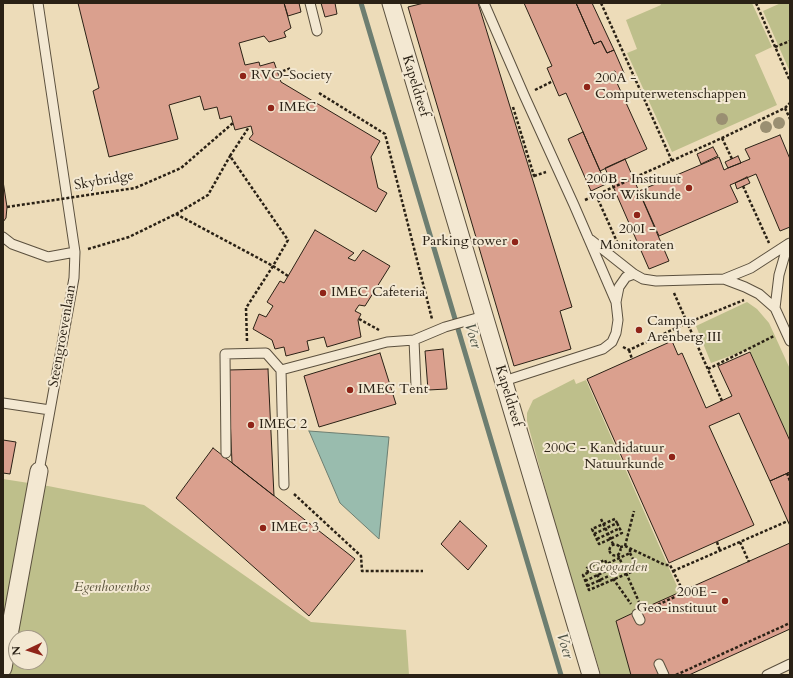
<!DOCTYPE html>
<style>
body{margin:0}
#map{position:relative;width:793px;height:678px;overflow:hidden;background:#eddcb9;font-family:Cardo,serif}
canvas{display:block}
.frame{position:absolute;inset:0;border:4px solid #2a2115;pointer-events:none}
.north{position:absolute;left:8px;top:630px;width:40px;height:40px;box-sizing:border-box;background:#f3e8d2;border:1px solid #a39886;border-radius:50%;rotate:266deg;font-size:11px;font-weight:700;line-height:16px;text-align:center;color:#2a2115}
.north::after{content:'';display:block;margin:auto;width:14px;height:18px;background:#8f2418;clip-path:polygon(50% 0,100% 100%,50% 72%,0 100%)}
</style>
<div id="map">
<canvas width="793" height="678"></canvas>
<div class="frame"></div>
<div class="north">N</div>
</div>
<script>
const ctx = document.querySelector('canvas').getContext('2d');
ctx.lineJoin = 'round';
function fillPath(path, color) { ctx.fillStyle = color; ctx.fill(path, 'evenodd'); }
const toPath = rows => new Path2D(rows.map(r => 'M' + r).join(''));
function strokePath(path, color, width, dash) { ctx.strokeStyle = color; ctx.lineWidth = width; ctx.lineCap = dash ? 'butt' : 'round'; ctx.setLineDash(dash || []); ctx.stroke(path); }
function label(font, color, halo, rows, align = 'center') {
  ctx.font = font + ' Cardo,serif'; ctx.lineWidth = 4; ctx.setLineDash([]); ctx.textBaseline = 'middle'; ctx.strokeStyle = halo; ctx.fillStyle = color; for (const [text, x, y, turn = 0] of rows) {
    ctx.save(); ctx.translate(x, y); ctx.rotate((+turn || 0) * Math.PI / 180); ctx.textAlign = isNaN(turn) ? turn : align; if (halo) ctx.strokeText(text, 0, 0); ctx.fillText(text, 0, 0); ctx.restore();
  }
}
fillPath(toPath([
 [660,3,752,3,772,47,755,55,777,105,672,152,627,53,637,49,626,20,661,5],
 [781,3,790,3,790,72,763,11],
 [747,302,757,309,769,323,790,369,790,441,749,349,711,363,696,326],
 [574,379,576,384,586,380,680,593,616,621,631,675,601,675,558,535,527,421,527,413,533,400],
 [3,479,48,486,144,505,311,622,406,630,409,675,3,675],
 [16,638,40,638,40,662,16,662]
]), '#bebf8b');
const water = toPath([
 [309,431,389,437,379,539,340,503,309,431]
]);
fillPath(water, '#99bcae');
strokePath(water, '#6d7e71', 1);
strokePath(toPath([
 [361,3,561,675]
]), '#6d7e71', 5);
const building = toPath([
 [78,3,284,3,291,28,284,32,286,37,269,42,264,36,239,43,245,65,259,62,260,66,274,62,281,82,380,141,371,157,378,188,387,193,376,212,249,139,253,134,251,126,235,130,231,116,220,119,217,107,204,110,200,96,169,105,178,139,109,157,93,91,99,88,78,3],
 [284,3,299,3,301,12,288,16,284,3],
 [321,3,335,3,337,14,325,17,321,3],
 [424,3,478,3,572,307,560,311,571,349,514,366,408,7,424,3],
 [524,3,576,3,594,44,601,41,607,53,614,50,624,73,617,76,615,71,612,72,647,149,600,171,566,93,559,96,547,68,552,66,524,3],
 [576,3,592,3,614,50,607,53,601,41,594,44,576,3],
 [583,132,606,184,591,191,568,139,583,132],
 [780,135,790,159,790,227,780,231,756,174,730,185,738,202,659,236,639,191,719,157,724,170,728,168,750,159,745,149,780,135],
 [713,147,718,156,701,164,697,154,713,147],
 [738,156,741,163,728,168,725,162,738,156],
 [625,159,669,261,649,269,605,168,625,159],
 [747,177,750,183,737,189,735,183,747,177],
 [3,181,7,207,6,218,3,222,3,181],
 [315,230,354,253,348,258,355,261,363,250,390,266,365,306,359,305,355,311,361,314,358,320,361,337,327,347,324,337,307,341,309,350,286,356,284,347,275,349,272,340,253,329,259,314,266,317,273,306,267,302,280,281,284,283,315,230],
 [672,341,678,355,682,353,706,408,732,396,718,366,750,352,790,441,790,472,770,481,739,413,709,426,754,525,669,563,587,379,672,341],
 [443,349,447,389,428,390,425,351,443,349],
 [380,353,396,404,319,427,304,376,380,353],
 [268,369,274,496,232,463,228,370,268,369],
 [3,440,16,442,10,474,3,473,3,440],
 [213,448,355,559,309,616,176,498,213,448],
 [790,472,790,526,770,481,790,472],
 [460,521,487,546,468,570,441,544,460,521],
 [790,543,790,629,689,675,669,675,663,663,660,675,631,675,616,621,633,613,644,618,640,610,790,543]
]);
fillPath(building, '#daa08e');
strokePath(building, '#2a2115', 1);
const service = toPath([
 [38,3,75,252,74,278,39,471],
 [310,3,317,31],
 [484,3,524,95,574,205,616,302,618,320,616,333,612,342,603,349,504,381],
 [3,237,12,244,48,257,75,252],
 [591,240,634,274,643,279,656,281,724,279,745,287,759,294,775,308,790,341],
 [724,279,751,268,788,244],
 [616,302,619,287,626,277,634,274],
 [775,308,779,275,788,244,790,243],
 [414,340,416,386],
 [3,403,50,410],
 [226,453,225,354,266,353,281,370],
 [284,485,281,370,387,342,414,340,445,327,484,316],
 [637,614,640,620],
 [659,664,664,675],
 [767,675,790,664]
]);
const minor = toPath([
 [391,3,591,675],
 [3,668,39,471]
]);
strokePath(service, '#5b503e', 11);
strokePath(minor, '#5b503e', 19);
strokePath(toPath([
 [601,3,672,161],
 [756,3,790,81],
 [775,47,790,41],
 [278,73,291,68],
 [535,90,553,81],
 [319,93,385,134,432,319],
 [513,107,534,176,532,177],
 [785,108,790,119],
 [722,138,732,159],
 [534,176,546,172],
 [743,186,769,243],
 [596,195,618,244],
 [585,200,722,138,785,108,790,103],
 [176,214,273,266,288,276],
 [88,249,129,237,176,214,208,195,230,156],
 [674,293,722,401],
 [359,319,379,330],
 [247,341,246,308,273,266,288,240,230,156,249,127],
 [623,347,629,350,687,323,744,300],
 [629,350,632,359],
 [708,369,774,336],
 [787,473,790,481],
 [294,494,361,556,362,571,423,571],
 [601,519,613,544],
 [594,534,617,523,615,519,592,529,599,544,610,539,622,533,617,523],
 [597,539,620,528],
 [717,542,720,551],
 [740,542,749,562],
 '609.5 550a5.5 5.5 0 1 1 11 0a5.5 5.5 0 1 1-11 0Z',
 [625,546,634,511],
 [620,547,625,546,665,565,670,565,683,591,683,593,649,609],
 [630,553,638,569,589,590,583,575,630,553,630,549],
 [618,555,639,602],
 [595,570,602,585],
 [673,571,788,521],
 [588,573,587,568,605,560,614,580,631,604],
 [585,581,621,564],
 [587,586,624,569],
 [676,675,790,623]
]), '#2a2115', 2.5, [3, 2]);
strokePath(service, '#f3e8d2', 9);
strokePath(minor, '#f3e8d2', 17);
strokePath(toPath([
 [7,207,135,188,181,168,233,123]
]), '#2a2115', 2.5, [3, 2]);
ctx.fillStyle = '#9a8f72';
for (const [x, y] of [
 [722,119],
 [779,123],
 [766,127]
]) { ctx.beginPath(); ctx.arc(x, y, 6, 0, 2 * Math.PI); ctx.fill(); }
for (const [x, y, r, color] of [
 [243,76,4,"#8f2418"],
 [587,87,4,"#8f2418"],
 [271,108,4,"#8f2418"],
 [689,188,4,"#8f2418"],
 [637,215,4,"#8f2418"],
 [515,242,4,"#8f2418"],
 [323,293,4,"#8f2418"],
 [639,330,4,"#8f2418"],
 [350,390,4,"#8f2418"],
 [251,425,4,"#8f2418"],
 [672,457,4,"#8f2418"],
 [263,528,4,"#8f2418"],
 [725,601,4,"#8f2418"]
]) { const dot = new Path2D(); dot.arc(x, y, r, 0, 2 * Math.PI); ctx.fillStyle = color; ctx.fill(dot); strokePath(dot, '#f3e8d2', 1.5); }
label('14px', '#2a2115', '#f3e8d2', [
 ["RVO-Society",251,76],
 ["200A -",595,79],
 ["Computerwetenschappen",595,95],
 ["IMEC",279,108],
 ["200B - Instituut",681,180,"right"],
 ["voor Wiskunde",681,196,"right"],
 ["200I -",637,230,"center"],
 ["Monitoraten",637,246,"center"],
 ["Parking tower",507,242,"right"],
 ["IMEC Cafeteria",331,293],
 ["Campus",647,322],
 ["Arenberg III",647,338],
 ["IMEC Tent",358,390],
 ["IMEC 2",259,425],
 ["200C - Kandidatuur",664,449,"right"],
 ["Natuurkunde",664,465,"right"],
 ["IMEC 3",271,528],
 ["200E -",717,593,"right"],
 ["Geo-instituut",717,609,"right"]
], 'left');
label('14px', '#2a2115', '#f3e8d2', [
 ["Kapeldreef",415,86,73],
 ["Skybridge",104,181,-10],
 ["Steengroevenlaan",63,336,-80],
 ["Kapeldreef",508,396,73]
]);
label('italic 14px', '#565038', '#f3e8d2', [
 ["Geogarden",618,568],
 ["Egenhovenbos",112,588]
]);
label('italic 15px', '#4b5043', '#f3e8d2', [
 ["Voer",472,336,73],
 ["Voer",564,646,73]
]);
</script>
